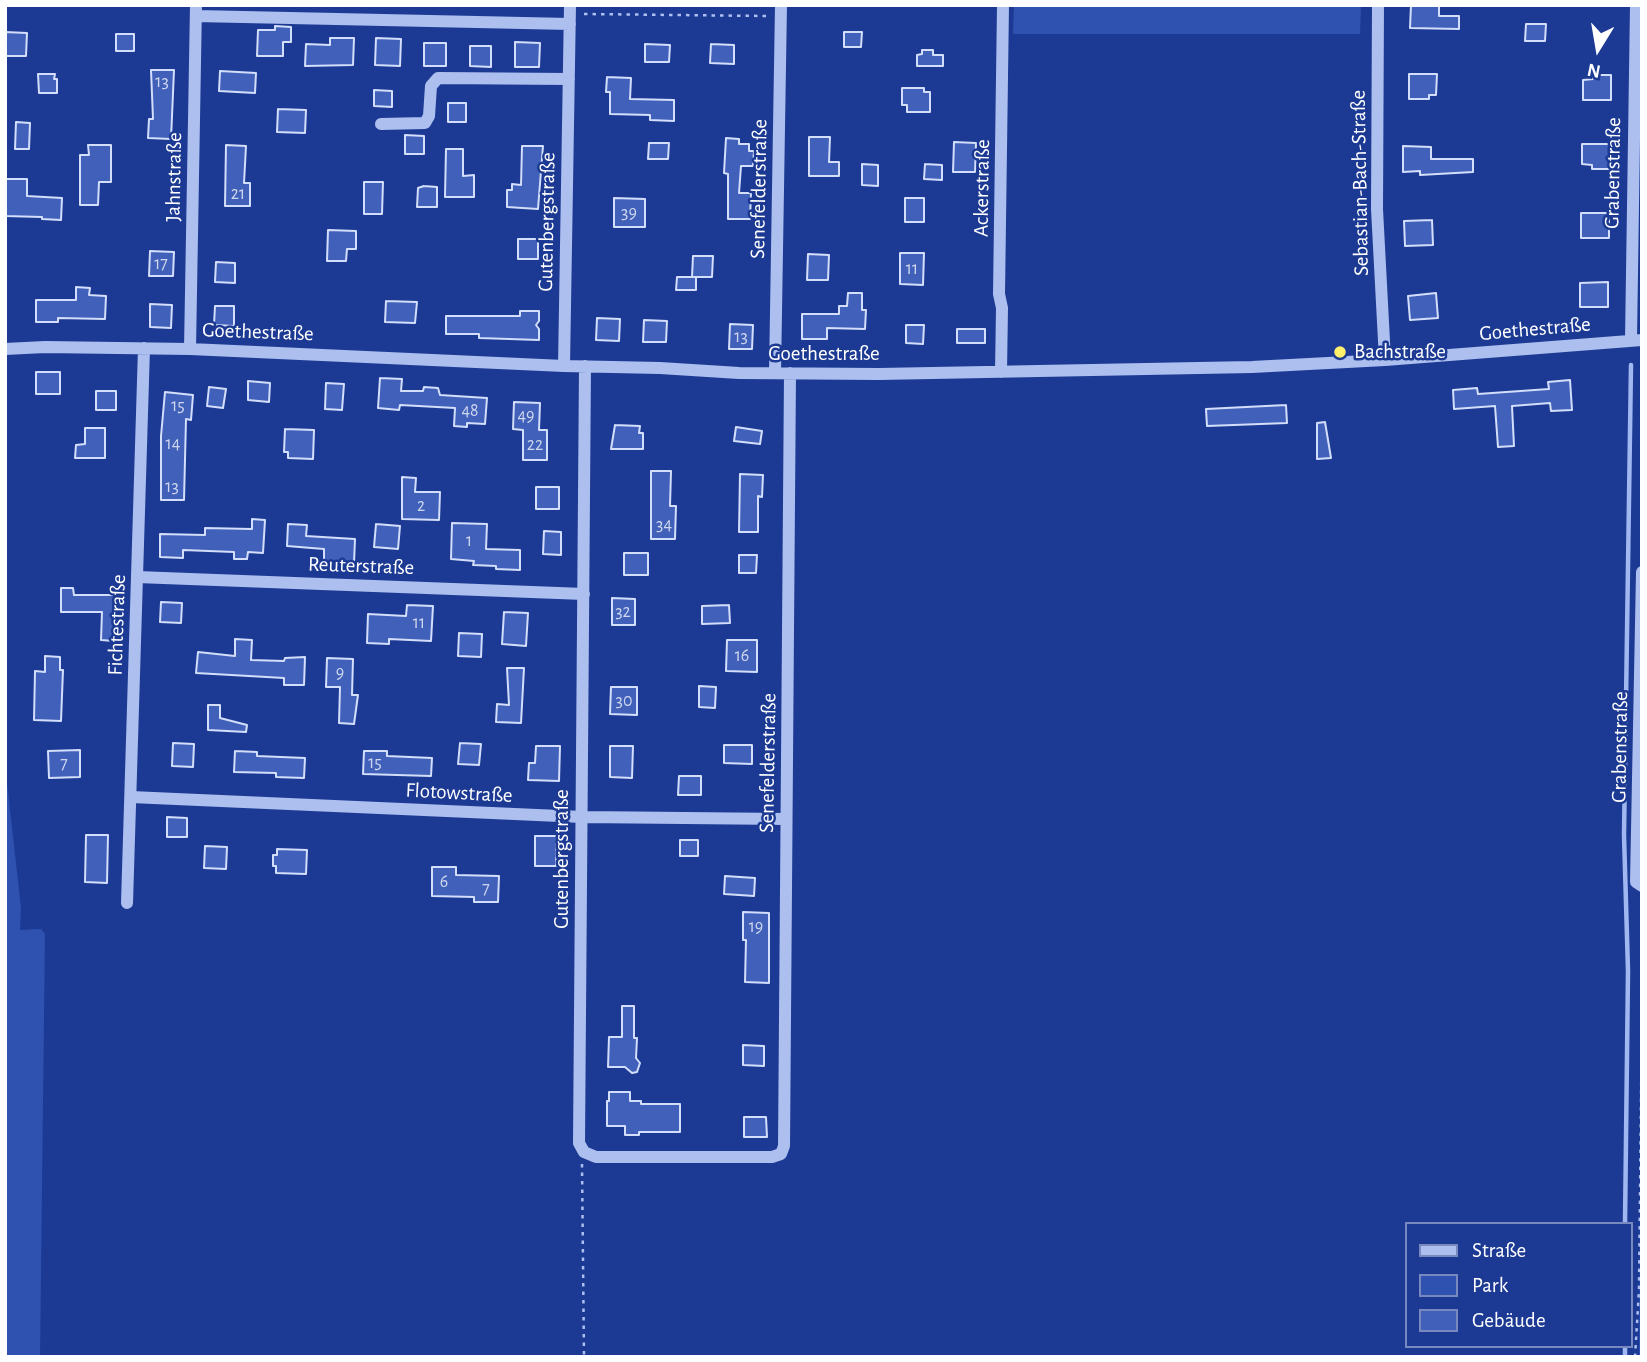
<!DOCTYPE html>
<meta charset="utf-8">
<style>
body{margin:0}
#map{position:relative;width:1647px;height:1362px;overflow:hidden;background:#1c3a93;font-family:"Alegreya Sans",sans-serif}
canvas{display:block}
.frame{position:absolute;inset:0;border:7px solid #fff;pointer-events:none}
.legend{position:absolute;left:1405px;top:1222px;width:228px;height:126px;box-sizing:border-box;background:#1c3a93;border:2px solid #7789be;margin:0;padding:9px 12px;list-style:none;font-size:21px;color:#fff}
.legend li{display:flex;align-items:center;gap:14px;height:35px}
.legend b{width:35px;border:2px solid #7789be}
.north{position:absolute;left:1563px;top:14px;width:70px;height:70px;-webkit-text-stroke:5px #1c3a93;paint-order:stroke;rotate:191deg;font-size:19px;font-weight:700;line-height:28px;text-align:center;color:#fff}
.north::after{content:'';display:block;margin:auto;width:24px;height:32px;background:#fff;clip-path:polygon(50% 0,100% 100%,50% 72%,0 100%)}
</style>
<div id="map">
<canvas width="1647" height="1362"></canvas>
<div class="frame"></div>
<ul class="legend">
<li><b style="height:9px;background:#adbfef"></b>Straße</li>
<li><b style="height:19px;background:#2f52b1"></b>Park</li>
<li><b style="height:19px;background:#4060b9"></b>Gebäude</li>
</ul>
<div class="north">N</div>
</div>
<script>
const ctx = document.querySelector('canvas').getContext('2d');
ctx.lineJoin = 'round';
function fillPath(path, color) { ctx.fillStyle = color; ctx.fill(path, 'evenodd'); }
const toPath = rows => new Path2D(rows.map(r => 'M' + r).join(''));
function strokePath(path, color, width, dash) { ctx.strokeStyle = color; ctx.lineWidth = width; ctx.lineCap = dash ? 'butt' : 'round'; ctx.setLineDash(dash || []); ctx.stroke(path); }
function label(font, color, halo, rows, align = 'center') {
  ctx.font = font + ' "Alegreya Sans",sans-serif'; ctx.lineWidth = 5; ctx.setLineDash([]); ctx.textBaseline = 'middle'; ctx.strokeStyle = halo; ctx.fillStyle = color; for (const [text, x, y, turn = 0] of rows) {
    ctx.save(); ctx.translate(x, y); ctx.rotate((+turn || 0) * Math.PI / 180); ctx.textAlign = isNaN(turn) ? turn : align; if (halo) ctx.strokeText(text, 0, 0); ctx.fillText(text, 0, 0); ctx.restore();
  }
}
fillPath(toPath([
 [1014,5,1361,5,1360,34,1013,34],
 [5,765,21,908,20,930,41,929,45,934,40,1357,5,1357],
 [1642,905,1642,1357,1639,1357]
]), '#2f52b1');
strokePath(toPath([
 [1625,1224,1628,971,1624,835,1631,365],
 [1625,1357,1625,1346]
]), '#a0b7f1', 4.5);
const building = toPath([
 [1411,5,1439,5,1439,16,1459,16,1459,29,1410,28,1411,5],
 [1526,24,1546,24,1545,41,1525,41,1526,24],
 [275,26,291,27,291,42,283,42,283,56,257,56,258,30,275,30,275,26],
 [5,32,27,33,26,56,5,56,5,32],
 [844,32,862,32,861,47,844,47,844,32],
 [116,34,134,34,134,51,116,51,116,34],
 [330,38,354,38,353,65,305,66,306,44,330,45,330,38],
 [376,38,401,39,400,66,375,65,376,38],
 [515,42,540,43,539,67,515,67,515,42],
 [424,43,446,43,446,66,424,66,424,43],
 [645,44,670,45,669,62,645,62,645,44],
 [711,44,734,45,734,64,710,63,711,44],
 [470,46,491,46,491,67,470,66,470,46],
 [922,50,933,50,933,55,943,55,943,66,917,66,917,55,922,54,922,50],
 [151,70,174,70,171,139,148,138,149,119,153,119,151,70],
 [220,71,256,73,255,93,219,91,220,71],
 [38,74,55,74,54,79,57,79,57,93,39,93,38,74],
 [1409,74,1437,74,1436,95,1429,95,1429,99,1409,99,1409,74],
 [1593,75,1611,75,1611,100,1583,100,1583,80,1593,79,1593,75],
 [607,77,631,78,630,99,674,100,674,121,650,120,650,115,610,114,610,92,606,92,607,77],
 [902,88,924,88,924,92,930,92,930,112,907,112,907,105,902,105,902,88],
 [374,90,392,91,392,107,374,106,374,90],
 [448,103,466,103,466,122,448,122,448,103],
 [278,109,306,110,305,133,277,132,278,109],
 [16,122,30,123,29,149,15,149,16,122],
 [405,135,424,136,424,154,405,154,405,135],
 [809,137,830,137,829,162,839,162,839,176,809,176,809,137],
 [726,138,739,139,739,144,749,144,749,151,754,151,753,166,741,166,739,193,751,193,750,219,728,219,728,174,724,173,726,138],
 [954,142,976,143,975,172,953,172,954,142],
 [649,143,669,143,668,159,648,159,649,143],
 [1582,144,1609,144,1610,169,1592,169,1592,165,1582,164,1582,144],
 [88,145,111,145,111,182,99,182,98,205,80,205,80,155,89,155,88,145],
 [226,145,246,146,244,183,250,183,250,206,225,206,226,145],
 [522,146,543,146,538,209,507,207,507,190,512,190,512,184,521,185,522,146],
 [1403,146,1431,147,1431,159,1473,159,1473,172,1420,175,1420,171,1403,172,1403,146],
 [446,149,463,149,463,176,474,175,474,197,445,197,446,149],
 [862,164,878,165,878,186,862,185,862,164],
 [925,164,942,165,942,180,924,179,925,164],
 [5,179,27,179,27,196,62,198,61,220,42,219,42,217,5,216,5,179],
 [364,182,383,182,382,214,364,214,364,182],
 [424,186,437,187,437,207,417,207,418,188,424,186],
 [614,198,645,199,645,227,614,227,614,198],
 [905,198,924,198,924,222,905,222,905,198],
 [1581,213,1609,213,1609,238,1581,238,1581,213],
 [1432,220,1433,245,1405,246,1404,221,1432,220],
 [328,230,356,231,356,249,347,249,346,261,327,261,328,230],
 [518,239,538,239,538,259,518,259,518,239],
 [150,251,174,252,173,276,149,276,150,251],
 [900,253,924,253,923,285,900,284,900,253],
 [808,254,829,255,828,280,807,280,808,254],
 [693,256,713,256,712,277,693,277,696,277,696,290,676,290,677,277,692,277,693,256],
 [216,262,235,263,235,283,215,282,216,262],
 [1608,282,1608,307,1580,307,1580,283,1608,282],
 [76,287,90,288,89,295,106,296,105,319,58,318,58,322,36,322,36,300,76,300,76,287],
 [848,293,862,293,862,310,866,310,865,329,827,328,827,339,802,339,802,314,839,314,839,306,847,306,848,293],
 [1436,293,1438,318,1410,320,1408,296,1436,293],
 [386,301,417,302,415,323,385,322,386,301],
 [150,304,172,305,171,328,150,327,150,304],
 [215,306,234,306,234,326,214,325,215,306],
 [520,311,539,311,539,321,536,325,539,329,539,340,479,338,479,334,446,334,446,316,520,316,520,311],
 [597,318,620,319,619,341,596,340,597,318],
 [644,320,667,321,666,342,643,342,644,320],
 [730,324,753,325,752,349,729,349,730,324],
 [906,325,924,325,923,344,906,343,906,325],
 [957,329,985,329,985,343,957,343,957,329],
 [36,372,60,372,60,394,36,394,36,372],
 [380,378,402,379,401,391,423,391,424,387,438,388,440,395,487,398,485,424,467,423,467,427,454,426,455,408,400,405,399,410,378,408,380,378],
 [1570,380,1572,410,1551,411,1550,403,1512,406,1514,446,1498,447,1495,406,1454,409,1453,390,1477,388,1478,394,1549,389,1548,382,1570,380],
 [248,381,270,383,269,402,248,400,248,381],
 [326,383,344,384,342,410,325,409,326,383],
 [209,387,226,389,223,408,207,406,209,387],
 [96,391,116,391,116,410,96,410,96,391],
 [165,392,193,395,191,420,186,419,184,500,161,500,161,436,165,392],
 [514,402,540,403,539,430,547,430,547,460,523,460,523,430,513,429,514,402],
 [1286,405,1287,423,1207,426,1206,409,1286,405],
 [1325,422,1331,458,1317,459,1317,423,1325,422],
 [615,425,640,426,639,433,643,433,643,449,611,449,615,425],
 [736,427,762,431,760,444,734,441,736,427],
 [85,428,105,428,105,458,75,458,76,445,85,444,85,428],
 [285,429,314,430,313,459,288,458,288,452,284,452,285,429],
 [651,471,671,471,670,506,676,506,675,539,651,539,651,471],
 [740,474,763,475,762,497,758,496,758,532,739,532,740,474],
 [402,477,416,478,415,492,440,492,439,520,402,519,402,477],
 [536,487,559,487,559,509,536,509,536,487],
 [252,519,265,520,263,553,248,552,247,559,234,559,234,552,183,550,183,558,160,557,160,534,205,535,205,528,252,529,252,519],
 [452,523,487,524,486,549,520,550,520,570,496,569,496,566,473,565,474,561,451,559,452,523],
 [288,524,307,525,306,536,355,539,354,563,324,561,324,549,287,546,288,524],
 [376,524,400,526,398,549,374,547,376,524],
 [544,531,561,532,561,555,543,554,544,531],
 [624,553,648,553,648,575,624,575,624,553],
 [739,555,757,555,756,573,739,573,739,555],
 [61,588,73,588,74,595,114,595,114,641,101,640,102,612,61,612,61,588],
 [612,598,635,599,635,625,612,625,612,598],
 [161,602,182,603,181,623,160,622,161,602],
 [407,605,433,606,431,641,389,639,389,644,367,643,368,614,406,616,407,605],
 [729,605,730,623,702,624,702,606,729,605],
 [504,612,528,613,526,646,502,644,504,612],
 [459,633,482,634,481,657,458,656,459,633],
 [235,639,252,640,251,660,284,661,285,658,305,657,304,685,284,685,284,678,196,673,198,652,235,656,235,639],
 [727,640,757,640,757,672,726,671,727,640],
 [45,656,60,657,60,670,63,670,61,721,34,720,35,671,45,672,45,656],
 [327,658,353,659,352,695,358,695,354,724,339,723,340,687,326,687,327,658],
 [507,668,524,668,521,723,496,722,497,704,509,705,507,668],
 [699,686,716,687,715,708,699,707,699,686],
 [611,687,637,687,637,715,610,714,611,687],
 [208,705,220,705,220,718,247,725,246,732,208,730,208,705],
 [173,743,194,744,193,767,172,766,173,743],
 [460,743,481,744,479,765,458,764,460,743],
 [724,745,752,745,752,764,724,763,724,745],
 [536,746,560,746,559,781,528,780,529,763,535,763,536,746],
 [610,746,633,746,632,778,610,777,610,746],
 [80,750,80,777,49,778,48,751,80,750],
 [235,751,257,752,257,756,305,758,304,778,276,777,276,773,234,772,235,751],
 [364,751,387,751,387,756,432,758,431,776,363,774,364,751],
 [679,776,701,776,701,795,678,795,679,776],
 [167,817,187,818,187,837,167,837,167,817],
 [86,835,108,835,107,883,85,882,86,835],
 [535,836,557,836,556,866,535,866,535,836],
 [680,840,698,840,698,856,680,856,680,840],
 [205,846,227,847,226,869,204,868,205,846],
 [277,849,307,850,306,874,276,873,276,866,273,866,273,855,277,855,277,849],
 [432,867,456,867,456,875,499,876,498,902,474,902,474,897,432,896,432,867],
 [725,876,755,878,754,896,724,894,725,876],
 [743,912,769,913,769,983,745,982,746,940,743,940,743,912],
 [622,1006,634,1006,634,1038,637,1038,636,1058,640,1063,637,1072,632,1073,625,1067,608,1067,609,1037,622,1037,622,1006],
 [743,1045,764,1046,764,1066,743,1065,743,1045],
 [609,1092,630,1092,630,1101,641,1101,641,1104,680,1104,680,1132,639,1132,639,1135,625,1135,625,1126,607,1126,607,1101,609,1101,609,1092],
 [744,1117,766,1117,767,1137,744,1137,744,1117]
]);
fillPath(building, '#4060b9');
strokePath(building, '#d3defb', 2);
strokePath(toPath([
 [584,14,766,16],
 [582,1164,584,1357],
 [1635,1357,1639,1290,1642,1005]
]), '#adbfef', 2.5, [3.5, 5]);
strokePath(toPath([
 [1378,5,1377,209,1385,360],
 [196,16,570,24],
 [381,124,425,123,429,116,431,86,438,78,569,79],
 [1631,340,1636,5],
 [5,349,45,347,190,349,564,366,660,368,739,373,879,374,1252,367,1385,360,1642,340],
 [190,349,196,5],
 [564,366,570,5],
 [585,366,579,1143,584,1152,596,1157,772,1157,781,1154,784,1146,790,373],
 [1001,372,1002,308,999,294,1003,5],
 [775,373,781,5],
 [1642,572,1636,882,1642,886],
 [137,577,584,594],
 [131,797,582,817,786,819],
 [127,903,144,348]
]), '#adbfef', 12);
for (const [x, y, r, color] of [
 [1340,352,7,"#ffef6b"]
]) { const dot = new Path2D(); dot.arc(x, y, r, 0, 2 * Math.PI); ctx.fillStyle = color; ctx.fill(dot); strokePath(dot, '#1c3a93', 2.5); }
label('18px', '#cfd7ee', null, [
 ["13",162,82],
 ["21",238,194],
 ["39",629,213],
 ["17",161,264],
 ["11",912,269],
 ["13",741,337],
 ["15",178,406],
 ["48",470,411],
 ["49",526,416],
 ["14",173,444],
 ["22",535,445],
 ["13",172,487],
 ["2",421,506],
 ["34",664,525],
 ["1",469,541],
 ["32",623,612],
 ["11",419,623],
 ["16",742,656],
 ["9",340,673],
 ["30",624,701],
 ["15",375,763],
 ["7",64,764],
 ["6",444,882],
 ["7",486,889],
 ["19",756,927]
]);
label('21px', '#fff', '#1c3a93', [
 ["Grabenstraße",1613,173,-89],
 ["Jahnstraße",174,177,-89],
 ["Sebastian-Bach-Straße",1360,183,-91],
 ["Ackerstraße",982,188,-89],
 ["Senefelderstraße",759,189,-89],
 ["Gutenbergstraße",547,222,-89],
 ["Goethestraße",1535,329,-5],
 ["Goethestraße",258,332,2],
 ["Goethestraße",824,354],
 ["Reuterstraße",361,566,2],
 ["Fichtestraße",117,625,-88],
 ["Grabenstraße",1620,747,-89],
 ["Senefelderstraße",768,763,-89],
 ["Flotowstraße",459,793,3],
 ["Gutenbergstraße",562,859,-90]
]);
label('21px', '#fff', '#1c3a93', [
 ["Bachstraße",1354,352]
], 'left');
</script>
